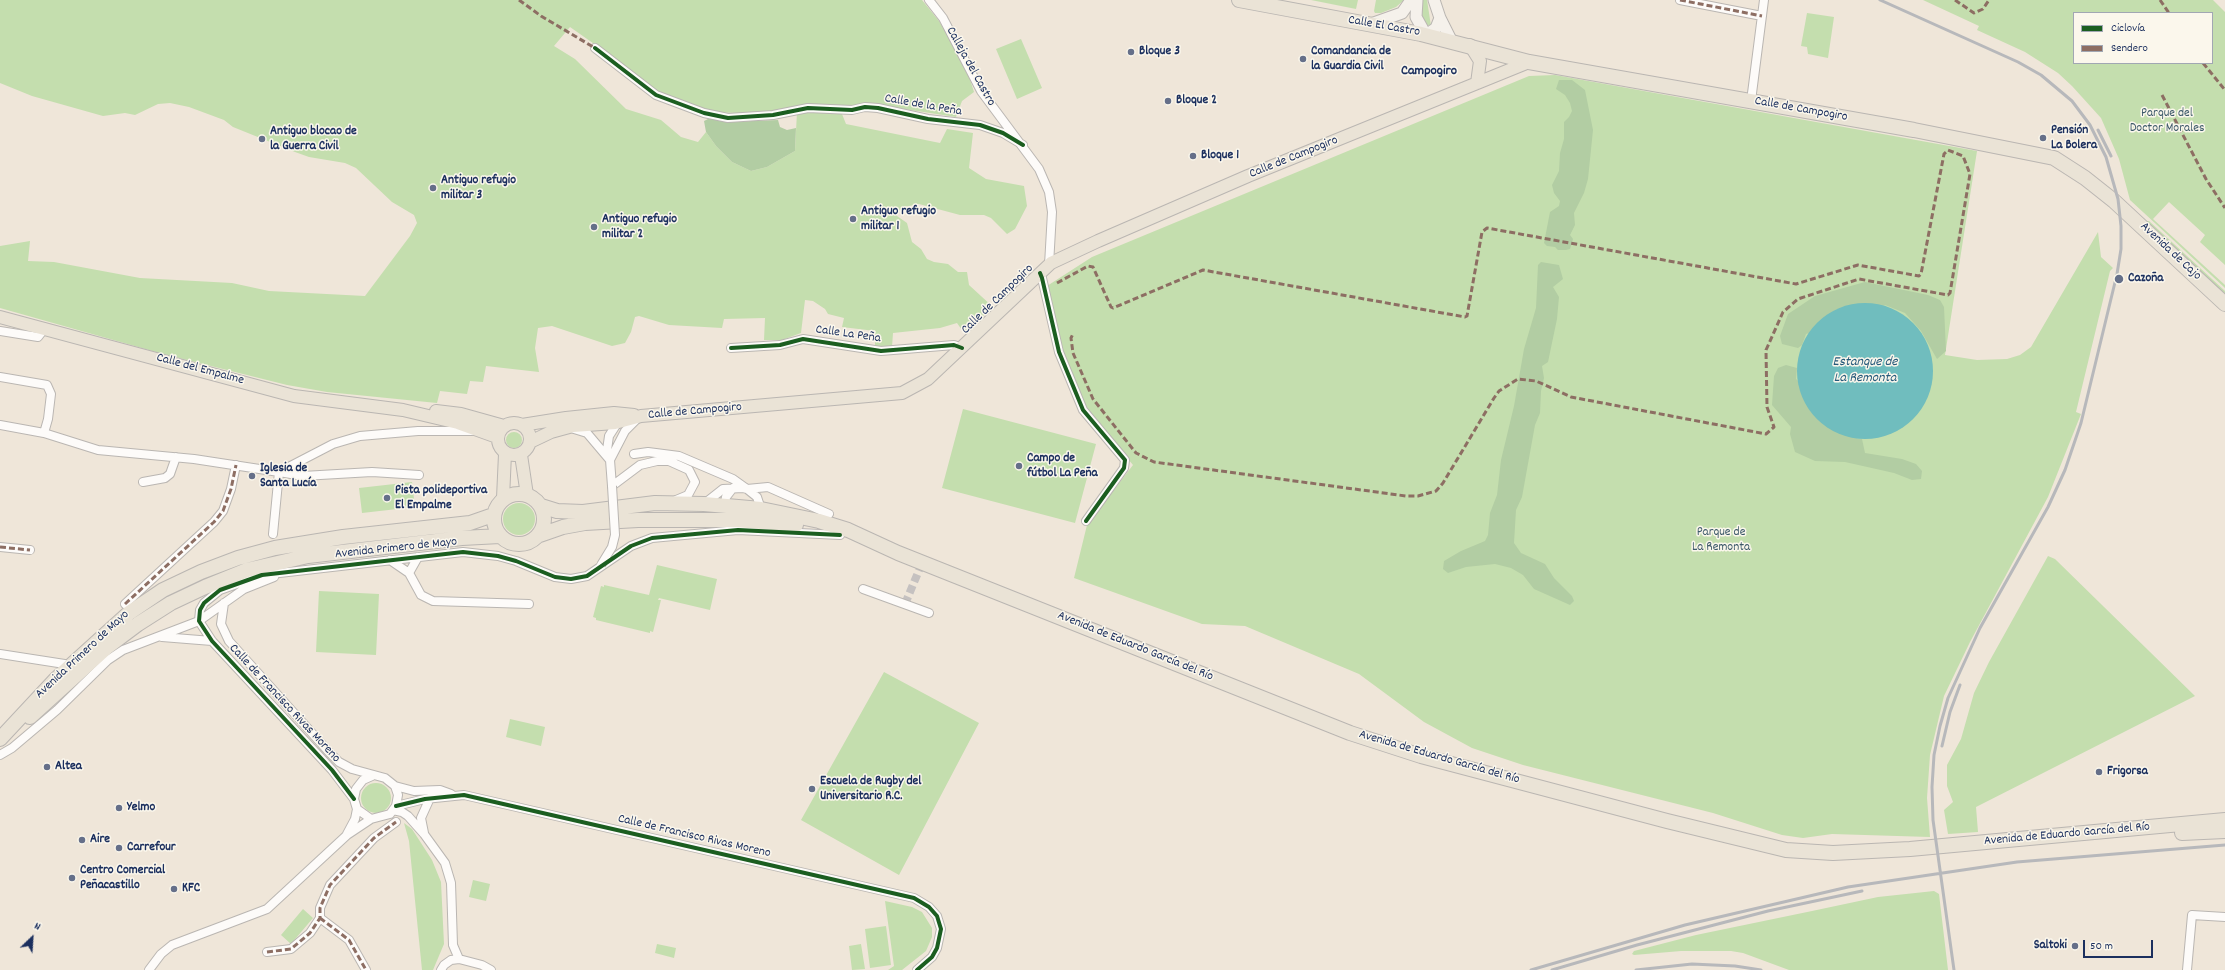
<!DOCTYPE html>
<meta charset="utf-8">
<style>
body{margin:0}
#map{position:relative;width:2225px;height:970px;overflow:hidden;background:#efe6d9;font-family:Dekko,sans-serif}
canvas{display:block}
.legend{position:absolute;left:2073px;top:12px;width:140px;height:52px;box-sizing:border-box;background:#fbf7ec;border:1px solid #a1a7b3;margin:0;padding:5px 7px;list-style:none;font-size:12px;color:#1b2f5e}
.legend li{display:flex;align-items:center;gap:8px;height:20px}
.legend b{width:20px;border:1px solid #a1a7b3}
.north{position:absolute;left:12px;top:918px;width:40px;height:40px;-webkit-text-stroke:3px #fbf7ec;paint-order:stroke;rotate:25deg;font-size:11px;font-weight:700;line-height:16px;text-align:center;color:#1b2f5e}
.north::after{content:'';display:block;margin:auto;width:14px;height:18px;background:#1b2f5e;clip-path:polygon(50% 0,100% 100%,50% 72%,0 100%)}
.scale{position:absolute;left:2083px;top:940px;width:70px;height:18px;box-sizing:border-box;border:2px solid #1b2f5e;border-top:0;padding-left:5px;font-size:12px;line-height:14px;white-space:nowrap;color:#1b2f5e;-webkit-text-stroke:3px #fbf7ec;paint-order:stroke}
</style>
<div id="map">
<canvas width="2225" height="970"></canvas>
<ul class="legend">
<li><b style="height:5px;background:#1b5e20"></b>Ciclovía</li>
<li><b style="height:5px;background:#8d6e63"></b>Sendero</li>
</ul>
<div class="north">N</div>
<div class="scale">50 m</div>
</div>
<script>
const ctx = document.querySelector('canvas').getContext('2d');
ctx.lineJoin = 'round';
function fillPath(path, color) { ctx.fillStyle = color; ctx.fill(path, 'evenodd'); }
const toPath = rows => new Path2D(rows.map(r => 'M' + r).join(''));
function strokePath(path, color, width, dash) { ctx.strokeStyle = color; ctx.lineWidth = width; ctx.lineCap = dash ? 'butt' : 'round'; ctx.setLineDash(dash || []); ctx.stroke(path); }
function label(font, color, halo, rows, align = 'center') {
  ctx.font = font + ' Dekko,sans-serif'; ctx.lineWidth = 3; ctx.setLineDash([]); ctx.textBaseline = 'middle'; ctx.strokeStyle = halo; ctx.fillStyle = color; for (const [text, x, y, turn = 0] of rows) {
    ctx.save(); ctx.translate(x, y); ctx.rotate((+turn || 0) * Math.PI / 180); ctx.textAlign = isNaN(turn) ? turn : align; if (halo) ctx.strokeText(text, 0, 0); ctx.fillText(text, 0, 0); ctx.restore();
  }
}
fillPath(toPath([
 [0,0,922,0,939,21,966,67,974,92,962,101,956,117,865,103,847,108,807,105,764,114,710,112,682,105,651,90,617,60,570,27,554,46,575,59,626,109,661,120,681,137,698,142,706,132,716,146,732,162,751,171,767,167,795,151,797,112,818,110,842,114,846,124,940,143,947,129,973,133,969,168,986,179,1024,186,1027,206,1015,229,1007,234,991,218,984,215,960,215,919,204,904,207,896,213,897,216,907,223,912,242,921,249,927,259,934,262,948,264,958,272,967,272,969,285,993,307,964,333,957,323,940,328,893,333,892,347,875,346,875,331,842,327,844,318,828,314,825,309,813,301,805,300,801,333,782,340,764,340,765,318,724,319,722,328,669,325,639,316,635,317,631,332,625,343,612,346,552,326,538,328,535,348,539,372,486,366,483,382,470,381,467,394,440,391,437,403,327,392,287,385,163,354,0,308,0,246,30,241,28,261,54,262,140,278,232,283,269,291,365,296,410,236,417,223,414,215,392,202,356,168,345,163,309,157,295,152,233,127,224,120,189,107,170,103,158,104,135,115,125,113,103,116,32,96,0,83],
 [1311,0,1358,0,1356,9],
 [1376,0,1404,0,1396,7,1381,13,1375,13,1374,11],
 [1420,0,1427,0,1431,26,1424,24,1419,14],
 [1923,0,2213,0,2225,12,2225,265,2200,242,2205,235,2169,202,2153,219,2225,285,2225,288,2130,200,2119,159,2101,118,2072,86,2058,73,2025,52,1977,30,1979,26],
 [2074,13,2212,13,2212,63,2074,63],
 [1807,13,1834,17,1828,58,1808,54,1807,47,1801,46],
 [1021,39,1042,88,1017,99,996,49],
 [1555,75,1977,151,1945,355,1977,360,2007,359,2020,355,2031,347,2098,232,2101,257,2113,268,2110,271,2076,412,2081,414,2048,497,1970,642,1944,696,1930,755,1927,798,1930,837,1832,834,1803,838,1782,835,1713,813,1523,765,1472,748,1424,722,1359,674,1245,626,1202,624,1074,578,1087,525,1133,465,1085,408,1066,362,1047,286,1092,257,1529,76],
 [2145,221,2149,221,2225,291,2225,295],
 [963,409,1096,444,1075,523,942,488],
 '506 440a8 8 0 1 1 16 0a8 8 0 1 1-16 0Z',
 [412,482,415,507,362,513,359,488],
 '503 519a16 16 0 1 1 32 0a16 16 0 1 1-32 0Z',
 [2048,556,2055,559,2195,696,1976,807,1978,832,1948,834,1944,810,1953,802,1947,786,1947,765,1961,739,1974,693,1989,662],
 [657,565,717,579,710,610,659,598,658,600,661,600,653,632,650,631,650,633,596,620,596,618,593,617,601,586,604,587,604,585,649,595],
 [319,591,379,594,376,655,316,652],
 [884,672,979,723,899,875,801,820],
 [510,719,545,727,541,746,506,737],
 '361 798a15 15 0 1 1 30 0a15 15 0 1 1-30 0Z',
 [404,823,412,829,432,860,441,882,444,944,433,970,422,970,409,841],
 [473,880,490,884,486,901,469,897],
 [1934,891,1939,894,1948,970,1789,970,1743,953,1731,951,1681,951,1634,955,1632,954,1634,951,1696,935,1812,911,1878,897],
 [885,901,912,907,922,912,932,928,932,937,926,951,902,970,888,970,894,966],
 [303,909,313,918,291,944,281,935],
 [886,926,891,965,870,968,865,929],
 [657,944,676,948,674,958,655,953],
 [861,944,865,969,852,970,849,946]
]), '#c4deae');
fillPath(toPath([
 [1559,80,1572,80,1585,90,1593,130,1588,179,1584,193,1574,213,1575,225,1570,235,1573,239,1570,249,1566,250,1558,250,1555,247,1547,246,1544,243,1550,212,1559,206,1560,201,1554,193,1552,185,1559,171,1560,153,1564,139,1564,122,1569,117,1572,111,1570,103,1565,95,1556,89],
 [710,118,726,122,778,120,780,127,787,130,796,128,795,151,767,167,751,171,732,162,716,146,706,132,704,121],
 [1541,262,1559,265,1563,279,1553,287,1559,297,1557,319,1548,362,1542,366,1544,378,1541,391,1540,413,1535,425,1522,497,1516,510,1514,543,1521,553,1545,564,1554,578,1572,596,1574,601,1570,605,1534,589,1523,575,1511,568,1495,564,1466,567,1448,573,1443,569,1444,561,1461,551,1485,541,1488,535,1490,513,1497,495,1501,460,1514,406,1524,349,1536,308,1538,265],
 [1865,282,1928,295,1940,300,1944,307,1946,351,1937,359,1921,331,1905,313,1885,305,1806,334,1802,345,1798,348,1782,344,1780,336,1788,314,1815,296],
 [1786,365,1797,368,1796,379,1858,439,1862,439,1865,453,1902,459,1916,464,1922,471,1921,479,1912,480,1894,473,1845,462,1815,461,1795,452,1790,434,1791,427,1772,405,1774,376,1778,368]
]), '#b2cda3');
fillPath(toPath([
 '1797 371a68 68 0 1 1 136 0a68 68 0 1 1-136 0Z'
]), '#70bdbe');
strokePath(toPath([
 [905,604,922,563]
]), '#c5c1c0', 8, [8, 4]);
const street = toPath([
 [929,0,943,18,981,91,1039,169,1049,192,1052,212,1049,265],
 [1680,0,1762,16],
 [595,48,656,95,704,113,728,118,773,115,808,108,852,110,865,107,878,108,928,119,980,125,1003,133,1023,145],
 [1751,101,1764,0],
 [1040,273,1042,278,1059,352,1083,410,1125,460,1124,468,1086,521],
 [0,331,38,337,45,328],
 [731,348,780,345,803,339,881,351,954,345,962,348],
 [0,377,47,385,51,394,48,419,44,433],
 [618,422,609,436,607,450,610,460,612,486,640,465,657,461,669,461,689,470,695,482,688,495,676,500],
 [0,425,44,433,98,450,194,459,279,472,333,444,360,436,418,431,472,431],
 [574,429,587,433,609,459],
 [634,454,648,452,679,456,733,479,747,489,768,487,829,514],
 [610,460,625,431,637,419],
 [143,482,165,478,170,474,176,457],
 [704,504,723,489,743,488,747,489,757,497,761,509,760,511],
 [724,508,726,497,733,488],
 [273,534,279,472,303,476,372,472,419,475],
 [0,547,30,550],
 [390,560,409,573,421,595,433,601,529,604],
 [409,573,418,557],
 [863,589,929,613],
 [224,603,221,624,229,641,330,753,339,762,352,769,385,778,395,786,398,795,396,806,390,814,371,819,357,809,354,799,356,789,363,780,372,776],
 [125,604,214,522,223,511,231,489,236,465],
 [162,637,212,641],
 [0,654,71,665],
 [0,755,12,748,57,710,108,660,123,650,199,621,244,589,274,577],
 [395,786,414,791,440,790,451,794],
 [354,799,332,770,212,641,199,621,200,610,204,603,220,590,262,575,463,552,498,556,516,561,555,577,571,579,587,576,631,546,652,538,738,530,840,535],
 [396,806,425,799,464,795,914,898,929,907,937,916,941,929,937,948,932,957,917,970],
 [393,810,402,812,408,816,424,834,445,863,451,883,453,945,459,959],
 [424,833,421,818,430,798],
 [347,834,355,819,357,809],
 [320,918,349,940,366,970],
 [267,952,291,949,310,933,320,918,320,908,330,885,374,838,396,822],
 [149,970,161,954,172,945,267,909,347,835,371,819],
 [441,970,444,965,451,960,459,959,482,965,491,970],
 [2187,970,2192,915,2225,917]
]);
const secondary = toPath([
 [1417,0,1416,17,1426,35,1436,28,1440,18],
 [1434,0,1440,18,1451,40],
 [1371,24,1402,13,1411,0]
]);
const primary = toPath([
 [1470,45,1480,61,1477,83],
 [0,317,294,396,403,410,458,423,497,437],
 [436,411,461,414,504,426],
 '498 439a16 16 0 1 1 32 0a16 16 0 1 1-32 0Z',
 [522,425,566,418,614,413,634,415],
 [530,442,551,432,573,426,615,423,641,416,902,393,928,379,1051,263,1098,241,1248,176,1529,62],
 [521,455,527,495],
 [503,498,505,454]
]);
const highway = toPath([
 [1239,0,1421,34,1529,62,1914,130,2054,158,2085,178,2114,201,2225,304],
 '494 519a25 25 0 1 1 50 0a25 25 0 1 1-50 0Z',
 [541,506,557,511,583,512,655,503,704,504,761,509,819,521,848,530,898,553,1350,733,1421,756,1667,821,1786,850,1833,853,1910,849,2225,820],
 [540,535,563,527,585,523,638,520,737,520,796,525],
 [30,717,106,648,138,624,171,603,205,587,247,570,308,556,462,538,500,536],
 [0,739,55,680,129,613,163,590,201,572,238,558,275,548,343,537,470,523,493,515],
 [2182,833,2225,831]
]);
strokePath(street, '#bab6b2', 10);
strokePath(secondary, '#bab6b2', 13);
strokePath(primary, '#bab6b2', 14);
strokePath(highway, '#bab6b2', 16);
strokePath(street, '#fdfbf9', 8);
strokePath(secondary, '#f5f1eb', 11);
strokePath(primary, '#eae3d6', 12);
strokePath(highway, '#eae3d6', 14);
strokePath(toPath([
 [1880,0,2018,62,2041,75,2072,101,2090,125,2106,157,2118,199,2121,226,2121,249,2117,274,2081,423,2065,470,2048,507,1980,628,1948,698,1940,726,1934,755,1932,787,1933,820,1954,970],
 [2098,130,2111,156],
 [1942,746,1950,712,1960,685],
 [1531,970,1685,925,1848,887,2017,862,2225,845],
 [1552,970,1637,945,1768,911,1862,891],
 [1636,970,1692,964,1735,966,1761,970]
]), '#b7b8bb', 3);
const streetBridge = toPath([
 [601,565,612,547,615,535,612,486]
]);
strokePath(streetBridge, '#bab6b2', 10, []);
strokePath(streetBridge, '#fdfbf9', 8);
strokePath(toPath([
 [519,0,541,16,595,48],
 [1680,0,1762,16],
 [1955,0,1974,13,1983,9,1989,0],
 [2160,0,2169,13],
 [2203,63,2225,90],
 [2162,95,2206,179,2225,208],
 [1057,283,1088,266,1093,267,1111,307,1113,308,1203,270,1465,317,1467,316,1482,232,1487,228,1796,284,1858,265,1919,276,1921,274,1944,154,1948,150,1963,156,1970,174,1950,293,1948,295,1859,279,1798,299,1783,312,1766,350,1767,407,1774,427,1766,434,1571,397,1536,381,1518,379,1499,391,1494,398,1443,483,1436,491,1418,496,1406,496,1154,462,1136,453,1093,399,1073,353,1071,338,1073,334],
 [0,547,30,550],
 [125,604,214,522,223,511,231,489,236,465],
 [320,918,349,940,366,970],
 [267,952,291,949,310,933,320,918,320,908,330,885,374,838,396,822]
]), '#8d6e63', 3, [6, 3]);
strokePath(toPath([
 [595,48,656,95,704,113,728,118,773,115,808,108,852,110,865,107,878,108,928,119,980,125,1003,133,1023,145],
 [1040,273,1042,278,1059,352,1083,410,1125,460,1124,468,1086,521],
 [731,348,780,345,803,339,881,351,954,345,962,348],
 [354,799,332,770,212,641,199,621,200,610,204,603,220,590,262,575,463,552,498,556,516,561,555,577,571,579,587,576,631,546,652,538,738,530,840,535],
 [396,806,425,799,464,795,914,898,929,907,937,916,941,929,937,948,932,957,917,970]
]), '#1b5e20', 4);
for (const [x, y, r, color] of [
 [1131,52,4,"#656f89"],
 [1303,59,4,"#656f89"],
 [1168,101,4,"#656f89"],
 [2043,138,4,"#656f89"],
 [262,139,4,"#656f89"],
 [1193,156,4,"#656f89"],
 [433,188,4,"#656f89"],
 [853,219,4,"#656f89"],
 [594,227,4,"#656f89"],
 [2119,279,5,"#656f89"],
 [1019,466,4,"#656f89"],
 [252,476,4,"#656f89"],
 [387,498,4,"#656f89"],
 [47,767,4,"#656f89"],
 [2099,772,4,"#656f89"],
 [812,789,4,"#656f89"],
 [119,808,4,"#656f89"],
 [82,840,4,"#656f89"],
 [119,848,4,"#656f89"],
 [72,878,4,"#656f89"],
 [174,889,4,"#656f89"],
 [2075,946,4,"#656f89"]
]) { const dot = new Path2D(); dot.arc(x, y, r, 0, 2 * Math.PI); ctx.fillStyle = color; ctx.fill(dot); strokePath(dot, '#fbf7ec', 1.5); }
label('13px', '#1b2f5e', '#fbf7ec', [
 ["Calle El Castro",1384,27,10],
 ["Calleja del Castro",970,67,61],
 ["Calle de la Peña",923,106,10],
 ["Calle de Campogiro",1801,110,10],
 ["Calle de Campogiro",1294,158,-22],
 ["Avenida de Cajo",2170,252,43],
 ["Calle de Campogiro",998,300,-44],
 ["Calle La Peña",848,335,8],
 ["Calle del Empalme",200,370,15],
 ["Calle de Campogiro",695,412,-5],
 ["Avenida Primero de Mayo",396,549,-6],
 ["Avenida de Eduardo García del Río",1135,647,22],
 ["Avenida Primero de Mayo",83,655,-43],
 ["Calle de Francisco Rivas Moreno",284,704,47],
 ["Avenida de Eduardo García del Río",1439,758,16],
 ["Avenida de Eduardo García del Río",2067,835,-5],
 ["Calle de Francisco Rivas Moreno",694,837,13]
]);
label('bold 13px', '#1b2f5e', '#fbf7ec', [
 ["Bloque 3",1139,52],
 ["Comandancia de",1311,52],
 ["la Guardia Civil",1311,67],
 ["Bloque 2",1176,101],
 ["Pensión",2051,131],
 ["La Bolera",2051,146],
 ["Antiguo blocao de",270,132],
 ["la Guerra Civil",270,147],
 ["Bloque 1",1201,156],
 ["Antiguo refugio",441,181],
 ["militar 3",441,196],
 ["Antiguo refugio",861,212],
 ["militar 1",861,227],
 ["Antiguo refugio",602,220],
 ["militar 2",602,235],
 ["Cazoña",2128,279],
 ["Campo de",1027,459],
 ["fútbol La Peña",1027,474],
 ["Iglesia de",260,469],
 ["Santa Lucía",260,484],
 ["Pista polideportiva",395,491],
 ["El Empalme",395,506],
 ["Altea",55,767],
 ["Frigorsa",2107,772],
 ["Escuela de Rugby del",820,782],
 ["Universitario R.C.",820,797],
 ["Yelmo",127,808],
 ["Aire",90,840],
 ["Carrefour",127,848],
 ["Centro Comercial",80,871],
 ["Peñacastillo",80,886],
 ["KFC",182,889],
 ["Saltoki",2067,946,"right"]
], 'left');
label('13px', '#3c5969', '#fbf7ec', [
 ["Parque del",2167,114],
 ["Doctor Morales",2167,129],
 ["Parque de",1721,533],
 ["La Remonta",1721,548]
]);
label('bold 14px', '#1b2f5e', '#fbf7ec', [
 ["Campogiro",1429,72]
]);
label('italic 14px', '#265a7b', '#fbf7ec', [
 ["Estanque de",1865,363],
 ["La Remonta",1865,379]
]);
</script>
